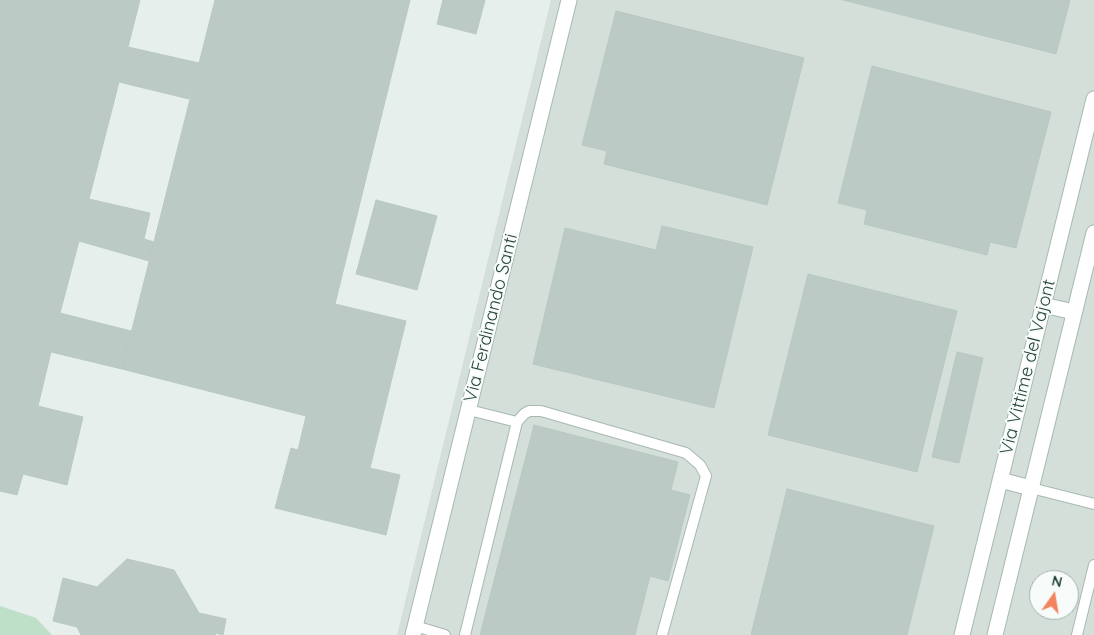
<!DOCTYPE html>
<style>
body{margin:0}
#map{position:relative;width:1094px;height:635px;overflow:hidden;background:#e6efeb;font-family:Quicksand,sans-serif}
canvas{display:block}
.north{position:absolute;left:1029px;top:570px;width:50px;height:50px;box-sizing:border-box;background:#f7fbf9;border:1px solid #a3b1ad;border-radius:50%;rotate:13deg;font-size:14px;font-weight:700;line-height:20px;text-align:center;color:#24423a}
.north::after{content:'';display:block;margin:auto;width:18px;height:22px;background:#f4845f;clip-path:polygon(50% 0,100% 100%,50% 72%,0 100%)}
</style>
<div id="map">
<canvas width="1094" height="635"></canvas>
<div class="north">N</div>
</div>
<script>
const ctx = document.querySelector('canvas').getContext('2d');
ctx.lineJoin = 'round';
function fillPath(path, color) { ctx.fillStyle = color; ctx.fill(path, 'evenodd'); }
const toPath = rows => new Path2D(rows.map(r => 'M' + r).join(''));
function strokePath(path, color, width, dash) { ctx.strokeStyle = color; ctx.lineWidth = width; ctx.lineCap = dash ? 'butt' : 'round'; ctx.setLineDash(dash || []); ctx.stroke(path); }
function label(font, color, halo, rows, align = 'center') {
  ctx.font = font + ' Quicksand,sans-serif'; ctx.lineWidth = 4; ctx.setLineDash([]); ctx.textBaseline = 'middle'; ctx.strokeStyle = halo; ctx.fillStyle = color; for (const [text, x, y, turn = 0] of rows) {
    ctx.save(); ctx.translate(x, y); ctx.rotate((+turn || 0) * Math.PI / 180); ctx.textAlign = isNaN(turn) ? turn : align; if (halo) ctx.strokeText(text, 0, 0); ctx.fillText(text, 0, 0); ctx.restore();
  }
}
fillPath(toPath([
 [551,0,1094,0,1094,635,397,635],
 [1039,580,1069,580,1069,610,1039,610]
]), '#d4dfda');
fillPath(toPath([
 [0,606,36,618,52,635,0,635]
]), '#bfe0c8');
const building = toPath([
 [0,0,140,0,128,47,199,63,189,99,119,82,89,199,150,213,144,239,154,242,149,261,79,241,60,313,131,331,122,369,51,352,38,406,83,417,67,485,23,474,17,495,0,491,0,0],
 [215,0,410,0,335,304,406,321,370,468,400,475,386,535,275,508,291,448,298,450,306,416,122,369,215,0],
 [443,0,485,0,476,34,437,24,443,0],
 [843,0,1070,0,1056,54,843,0],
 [616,11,804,58,767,205,604,164,607,151,582,145,616,11],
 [872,66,1051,112,1016,248,990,242,987,255,864,224,867,210,838,203,872,66],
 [376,200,437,216,417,290,356,274,376,200],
 [662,226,753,247,714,408,533,364,565,228,656,250,662,226],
 [808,274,957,311,917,472,768,435,808,274],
 [957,352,983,358,959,463,932,457,957,352],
 [534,425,678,462,671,490,690,495,668,581,650,576,635,635,480,635,534,425],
 [787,489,934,526,907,635,751,635,787,489],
 [127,559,174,570,199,613,226,619,223,635,216,633,215,635,81,635,77,627,53,621,63,578,97,587,127,559]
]);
fillPath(building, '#bbcac4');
strokePath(building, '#b8c9c2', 1);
const service = toPath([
 [469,410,517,422],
 [1031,488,1094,504],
 [415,626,445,635],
 [465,635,517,422,524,414,529,411,541,411,686,453,700,465,706,476,662,635],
 [1077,635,1094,565]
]);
const minor = toPath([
 [1043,305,1074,312],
 [1000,480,1031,488],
 [413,635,569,0],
 [962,635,1094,99],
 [995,635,1094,233]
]);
strokePath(service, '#a8b8b2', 12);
strokePath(minor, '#a8b8b2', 17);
strokePath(service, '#fff', 10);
strokePath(minor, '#fff', 15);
label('18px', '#24423a', '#f7fbf9', [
 ["Via Ferdinando Santi",491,318,-76],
 ["Via Vittime del Vajont",1028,367,-76]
]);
</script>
